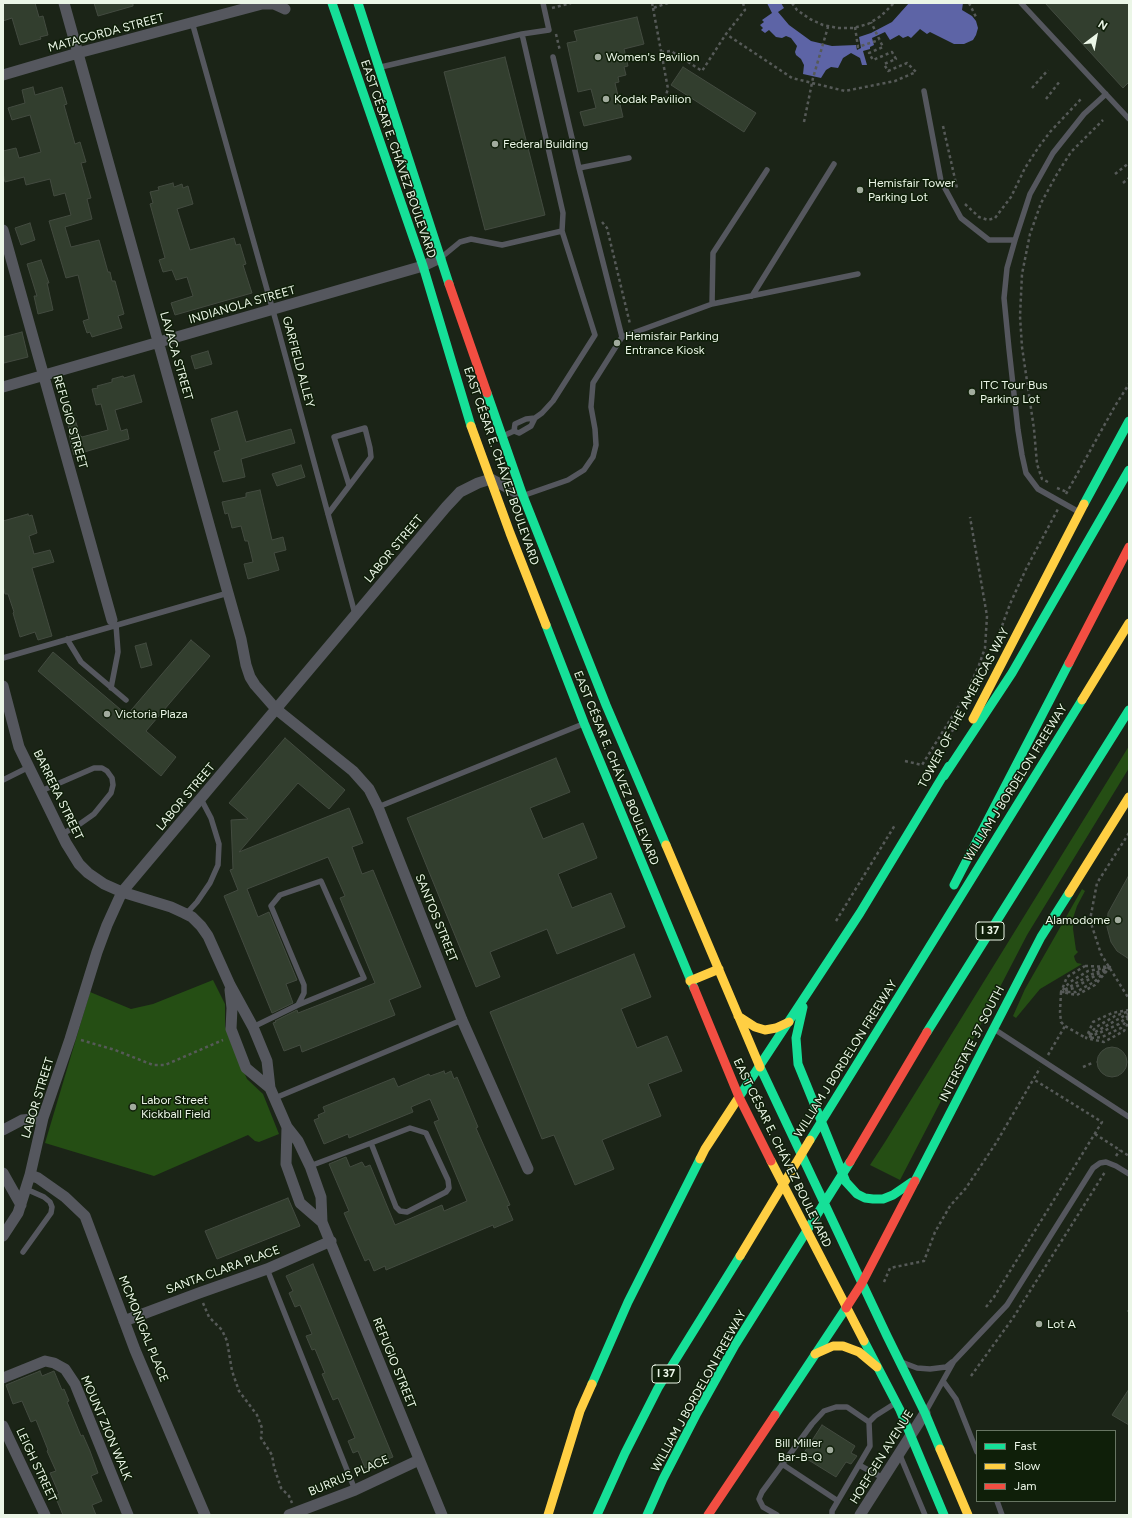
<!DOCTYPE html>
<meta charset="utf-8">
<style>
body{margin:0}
#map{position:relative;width:1132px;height:1518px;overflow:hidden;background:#1b2417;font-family:Figtree,sans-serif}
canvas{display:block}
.frame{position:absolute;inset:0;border:4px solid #ebf6e7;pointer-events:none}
.legend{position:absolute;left:976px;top:1430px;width:140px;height:72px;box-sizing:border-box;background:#0f1f09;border:1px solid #677562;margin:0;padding:5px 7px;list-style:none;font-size:12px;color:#ebf6e7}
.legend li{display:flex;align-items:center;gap:8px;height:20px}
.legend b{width:20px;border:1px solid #677562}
.north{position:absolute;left:1076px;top:16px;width:40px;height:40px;-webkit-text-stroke:3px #0f1f09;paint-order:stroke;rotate:32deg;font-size:11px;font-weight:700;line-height:16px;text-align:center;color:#ebf6e7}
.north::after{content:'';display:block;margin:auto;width:14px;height:18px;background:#ebf6e7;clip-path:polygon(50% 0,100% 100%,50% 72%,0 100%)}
</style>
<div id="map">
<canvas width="1132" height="1518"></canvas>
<div class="frame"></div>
<ul class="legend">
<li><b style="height:5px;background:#16e098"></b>Fast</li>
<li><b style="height:5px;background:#ffcf43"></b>Slow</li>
<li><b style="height:5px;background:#f24e42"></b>Jam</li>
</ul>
<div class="north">N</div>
</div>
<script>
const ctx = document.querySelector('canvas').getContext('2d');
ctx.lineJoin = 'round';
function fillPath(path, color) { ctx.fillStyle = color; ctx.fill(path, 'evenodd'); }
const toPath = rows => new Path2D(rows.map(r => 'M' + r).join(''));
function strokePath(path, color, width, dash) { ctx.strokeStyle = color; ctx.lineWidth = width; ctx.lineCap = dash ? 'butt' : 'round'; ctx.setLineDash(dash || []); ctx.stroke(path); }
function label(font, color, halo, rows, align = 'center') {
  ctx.font = font + ' Figtree,sans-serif'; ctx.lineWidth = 3; ctx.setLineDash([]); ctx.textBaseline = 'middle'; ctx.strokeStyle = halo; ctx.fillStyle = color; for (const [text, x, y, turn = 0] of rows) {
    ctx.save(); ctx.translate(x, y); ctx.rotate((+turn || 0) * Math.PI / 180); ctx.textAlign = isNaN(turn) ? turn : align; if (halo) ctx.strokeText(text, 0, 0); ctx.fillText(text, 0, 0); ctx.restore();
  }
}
fillPath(toPath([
 [1129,746,1129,768,1027,935,900,1180,870,1165,885,1142],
 [1082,889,1085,891,1077,906,1073,918,1073,929,1076,950,1078,952,1074,956,1075,960,1077,963,1082,964,1040,989,1016,1018,1013,1016,1025,989],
 [213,980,225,1004,225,1026,231,1043,247,1079,263,1094,279,1134,259,1142,255,1141,248,1135,154,1176,45,1143,90,992,131,1009,153,1004]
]), '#254e14');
fillPath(toPath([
 [767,3,781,3,784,8,778,12,789,25,811,41,832,46,856,45,857,50,861,48,859,37,871,33,892,22,909,3,963,3,962,10,972,16,976,21,978,28,976,35,973,40,964,44,954,44,930,32,927,34,920,29,911,38,908,36,903,38,899,35,890,40,885,32,872,38,874,45,870,47,870,49,863,51,867,65,862,65,860,58,851,53,843,58,838,68,831,67,826,70,821,78,803,74,804,65,801,59,796,55,795,52,797,46,791,38,786,36,782,38,776,37,769,30,765,33,761,30,763,28,760,25,764,22,762,20,772,13]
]), '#5d64a6');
const building = toPath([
 [3,3,35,3,39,17,43,16,48,35,40,37,41,39,20,45,12,18,3,21,3,3],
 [94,3,133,3,133,6,98,16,94,3],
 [1045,3,1129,3,1129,82,1123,88,1045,3],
 [637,17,644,44,624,49,628,66,624,67,626,75,618,77,619,82,615,83,623,117,584,126,580,112,596,108,591,89,578,92,567,43,577,41,574,31,637,17],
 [505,57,545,215,485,230,444,72,505,57],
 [683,67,756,113,744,132,671,85,683,67],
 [33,87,35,95,62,87,67,104,64,105,75,144,80,142,86,162,81,163,91,198,87,199,92,219,65,227,71,247,99,240,108,272,110,272,112,281,115,281,124,314,118,316,122,328,92,337,90,332,87,333,83,321,89,319,78,275,66,278,49,221,71,215,65,193,54,196,50,179,26,185,24,177,5,182,3,173,3,151,16,148,19,158,41,152,30,115,12,120,8,108,25,103,22,90,33,87],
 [173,183,174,187,182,184,183,188,188,186,193,204,177,209,190,250,234,238,236,245,240,244,246,264,243,265,252,293,175,315,171,303,193,296,187,277,176,280,172,270,163,272,159,260,165,258,150,204,153,203,150,192,159,190,158,187,173,183],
 [30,223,35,240,21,245,15,228,30,223],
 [41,260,49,283,47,283,48,287,53,310,38,314,34,296,37,296,27,264,41,260],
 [22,332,28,357,4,363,3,357,3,337,22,332],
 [208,351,212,364,195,369,191,356,208,351],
 [134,375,142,402,115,410,121,431,127,429,129,439,74,455,70,439,66,408,71,407,80,435,82,437,108,430,101,404,96,405,92,389,98,388,97,386,112,382,112,379,123,376,124,378,134,375],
 [237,411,246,442,291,429,295,443,241,459,245,477,223,482,214,452,220,450,211,419,237,411],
 [301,465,305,477,277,486,272,474,301,465],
 [260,490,272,540,283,537,286,550,274,553,279,570,248,579,244,564,253,562,248,541,245,541,241,526,232,528,228,513,225,514,222,502,246,497,246,493,260,490],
 [28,514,29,516,32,515,37,533,29,536,34,554,50,550,54,562,32,568,52,636,38,640,35,632,20,637,13,613,14,612,8,594,5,594,3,586,3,521,28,514],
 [191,640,210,656,146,731,176,757,161,776,38,671,53,652,127,715,191,640],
 [146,643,152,665,141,668,135,646,146,643],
 [285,738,345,790,329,809,298,783,239,852,349,808,363,843,352,847,362,874,373,870,421,987,389,1000,395,1015,302,1052,300,1045,284,1051,273,1023,276,1022,275,1021,297,1010,298,1013,375,983,340,898,345,896,328,857,247,889,258,917,269,912,297,980,286,984,293,1003,272,1013,224,896,238,890,230,870,233,869,231,820,248,819,229,803,285,738],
 [556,758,570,792,530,808,543,839,583,823,597,858,558,874,572,908,611,893,625,927,557,954,547,929,490,952,500,977,476,987,407,818,556,758],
 [1129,875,1129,959,1117,951,1111,942,1107,927,1108,913,1129,875],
 [634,954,651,997,621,1009,637,1048,667,1036,682,1071,648,1084,661,1116,602,1140,614,1169,575,1185,554,1135,542,1139,490,1012,634,954],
 '1097 1062a15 15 0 1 1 30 0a15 15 0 1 1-30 0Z',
 [444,1071,445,1074,451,1071,454,1079,457,1077,478,1127,476,1128,510,1205,507,1206,513,1220,494,1228,493,1225,386,1270,385,1266,374,1271,369,1259,365,1261,344,1213,349,1211,329,1164,346,1157,350,1167,362,1162,365,1167,370,1165,395,1225,442,1205,444,1211,467,1201,434,1122,439,1120,430,1099,411,1107,413,1112,349,1138,348,1134,324,1144,314,1120,319,1118,318,1115,325,1112,323,1107,394,1078,398,1087,429,1074,430,1076,444,1071],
 [288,1198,300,1226,217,1259,205,1231,288,1198],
 [313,1264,393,1457,365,1468,358,1451,353,1453,348,1441,355,1438,338,1398,333,1400,322,1374,325,1373,315,1349,312,1350,306,1336,312,1334,300,1305,295,1307,289,1293,293,1291,286,1276,313,1264],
 [40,1371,42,1376,54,1371,62,1390,64,1389,69,1401,67,1402,81,1436,83,1435,90,1451,98,1473,91,1476,102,1501,92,1505,96,1515,63,1515,55,1496,59,1494,50,1473,56,1471,47,1451,48,1450,36,1420,31,1422,22,1401,13,1404,6,1385,40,1371],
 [1129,1389,1129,1425,1112,1415,1129,1389],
 [822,1425,855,1446,851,1453,857,1456,851,1464,846,1462,836,1477,802,1456,822,1425]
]);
fillPath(building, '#323e2e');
strokePath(building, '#434b40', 1);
strokePath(toPath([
 [652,3,653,8,668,3],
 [743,3,745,10,726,34,792,78,845,91,895,81,916,72,907,63,888,71,884,64,896,59,892,52,873,60,869,53,883,47,871,22],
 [792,3,797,10,810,19,823,25,838,28,853,28,868,24,881,16,894,3],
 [969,3,977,19],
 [552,8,571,3],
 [653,8,668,89,663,103],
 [855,27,858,47,879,40],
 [556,34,560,51],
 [661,52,671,51,702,71,726,34],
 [1032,88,1048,70],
 [1046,99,1060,81],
 [804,122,813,78,828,27],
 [943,126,957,188],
 [1115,174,1129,163],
 [1123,183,1129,178],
 [965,204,979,217,988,220,995,218,1011,197,1025,168,1038,148,1050,132,1081,99],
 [602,222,607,228,630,324],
 [1048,482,1042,479,1037,464,1034,429,1022,347,1020,316,1022,274,1030,234,1041,203,1057,174,1071,152,1103,120],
 [1057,488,1067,492],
 [1066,494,1115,406,1129,384],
 [998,637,1010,604,1026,569,1058,509],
 [949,737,959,719],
 [905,761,922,765,965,696,979,665,985,648,987,616,970,517],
 [1129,833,1097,883,1090,920,1101,954,1129,999],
 [836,921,895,825],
 [1085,966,1110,967,1095,985,1077,995,1061,992,1067,977,1085,966],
 [1110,967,1094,982,1076,992,1061,992,1070,982,1088,971,1110,967],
 [1110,967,1074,988,1061,992,1090,975,1110,967],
 [1061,992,1060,1012,1061,1022,1065,1026,1086,1038],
 [1129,1010,1112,1013,1093,1022,1086,1038,1104,1042,1124,1031,1129,1021],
 [1089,1035,1096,1027,1115,1016,1129,1011],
 [1090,1035,1129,1013],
 [1089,1037,1099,1033,1119,1024,1129,1015],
 [1091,1038,1102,1037,1121,1028,1129,1017],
 [81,1040,115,1050,153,1065,165,1065,223,1040],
 [1048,1055,1065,1026],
 [1083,1067,1092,1063],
 [1095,1134,1129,1156],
 [1116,1156,1120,1150],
 [884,1282,890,1268,924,1261,935,1232,950,1206,966,1188,996,1143,1040,1068],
 [203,1303,209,1317,222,1330,227,1341,232,1371,239,1391,257,1415,262,1428,261,1438,272,1455,274,1467,281,1488,289,1496,292,1503],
 [986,1307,994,1297,1102,1122,1033,1079],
 [1128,1310,1129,1311],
 [971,1376,1013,1318,1105,1172]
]), '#565a58', 2.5, [3, 3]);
strokePath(toPath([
 [1021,3,1129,119],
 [192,22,277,325,355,614],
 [553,57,579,168,622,337],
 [381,67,522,34,549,30,543,3],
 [924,91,941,181,961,218,989,240,1015,240],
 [579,168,629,158],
 [443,256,460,242,471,239,502,245,562,231],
 [752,296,834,164],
 [712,304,858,274],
 [514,431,515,424,526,419,535,418],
 [503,436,514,431,519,433,531,426,535,418,542,413,553,401,595,335,562,231,563,213,522,34],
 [525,495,568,480,584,470,593,457,596,445,595,429,591,407,593,383,622,337,712,304,713,253,767,170],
 [1079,512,1038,489,1026,473,1022,455,1018,430,1009,349,1004,298,1007,268,1015,240,1030,194,1053,153,1084,114,1106,94],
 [328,514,371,457,370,448,365,428,334,437,349,485],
 [67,639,81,662,126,700],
 [3,658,228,593],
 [111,688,118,652,116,625],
 [3,780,29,767],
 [41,791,94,768,102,768,107,771,112,778,113,785,111,793,94,814,77,826,62,834],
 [378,807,583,724],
 [186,914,197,902,210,883,218,865,219,844,211,818,201,799],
 [253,1027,298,1005,364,978,321,881,280,895,271,906,304,985,304,993,298,1005],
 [994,1029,1129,1117],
 [275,1098,462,1020],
 [310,1166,371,1143,410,1128,426,1133,448,1180,449,1188,446,1192,407,1212,400,1211,396,1207,371,1143],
 [23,1252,51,1213,52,1207,50,1202,44,1197,26,1189],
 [267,1269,355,1490],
 [904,1363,917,1368,930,1369,946,1367,952,1362],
 [943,1381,956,1399,977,1452],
 [926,1411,954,1361,1007,1305,1093,1168,1100,1163,1106,1162,1116,1166,1129,1174],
 [899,1453,925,1515],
 [782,1464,838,1501],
 [859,1465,883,1478],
 [997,1501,1002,1515],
 [777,1515,763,1507,759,1499,762,1492,812,1424,824,1411,836,1407,847,1407,869,1422],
 [832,1515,832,1511,870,1446,869,1422,875,1416,894,1404]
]), '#55575e', 5.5);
strokePath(toPath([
 [64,3,228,593,241,639,246,665,250,677,255,685,276,709,353,771,369,789,378,807,462,1020,528,1169],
 [3,75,78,53,262,4,274,4,285,9],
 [3,230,112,620],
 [3,387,423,266,440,258],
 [3,686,19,747,66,843,79,864,88,873,104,884,122,892,171,907,184,913,192,917,201,926,208,936,230,985,253,1027,267,1061,270,1088,287,1127,298,1141,310,1166,321,1197,322,1222,442,1515],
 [230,990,232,1008,231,1029,246,1068,270,1088],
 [287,1127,286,1164,300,1203,322,1222],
 [3,1130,22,1120,43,1118],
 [3,1173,21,1205],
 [30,1175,38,1178,65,1197,85,1216,135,1350,205,1515],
 [3,1236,18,1213,30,1175,43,1118,70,1039,97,952,107,925,122,892,446,507,460,492,478,483,491,479,523,496],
 [124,1321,199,1293,267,1269,331,1241],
 [3,1378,45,1361,54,1363,65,1369,75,1384,128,1515],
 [3,1426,45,1515],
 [289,1515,355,1490,419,1460],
 [860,1515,925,1413]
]), '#55575e', 11);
strokePath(toPath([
 [332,3,423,266,471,426],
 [358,3,449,284],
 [487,393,523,496,606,705,666,845],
 [1084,504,1129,421],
 [546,625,584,723,694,988],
 [944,776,1012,673,1129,470],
 [954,885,1069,663],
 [803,1007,796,1038,798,1064,846,1182,857,1194,865,1198,873,1199,883,1199,893,1195,912,1182],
 [927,1032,1129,710],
 [760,1067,887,1336,925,1413,940,1449],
 [739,1097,860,913,949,766],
 [810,1140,1082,700],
 [915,1181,1041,937,1069,893],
 [864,1341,900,1410,944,1515],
 [592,1384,628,1302,700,1159],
 [775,1415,846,1308],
 [597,1515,625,1453,658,1388,740,1256],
 [647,1515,663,1479,697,1413,735,1345,850,1162]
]), '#16e098', 9);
strokePath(toPath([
 [471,426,510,533,546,625],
 [1082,700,1129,623],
 [973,719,1084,504],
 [666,845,760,1067],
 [1069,893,1129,797],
 [690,981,719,969],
 [738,1016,755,1027,765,1030,776,1028,789,1022],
 [700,1159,705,1149,739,1097],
 [771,1161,864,1341],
 [740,1256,810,1140],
 [815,1354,833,1346,843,1346,859,1352,877,1367],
 [940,1449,968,1515],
 [548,1515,580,1411,592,1384]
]), '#ffcf43', 9);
strokePath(toPath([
 [449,284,487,393],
 [1069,663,1129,547],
 [694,988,739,1097,771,1161],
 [850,1162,927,1032],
 [846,1308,862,1283,915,1181],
 [708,1515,775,1415]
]), '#f24e42', 9);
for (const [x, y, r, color] of [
 [598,57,4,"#a2ac9e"],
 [606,99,4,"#a2ac9e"],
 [495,144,4,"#a2ac9e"],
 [860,190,4,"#a2ac9e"],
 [617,343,4,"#a2ac9e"],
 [972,392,4,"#a2ac9e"],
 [107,714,4,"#a2ac9e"],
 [1118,920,4,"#a2ac9e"],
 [133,1107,4,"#a2ac9e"],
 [1039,1324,4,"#a2ac9e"],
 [830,1450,4,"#a2ac9e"]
]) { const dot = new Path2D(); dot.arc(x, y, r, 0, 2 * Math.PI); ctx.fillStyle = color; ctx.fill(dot); strokePath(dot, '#0f1f09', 1.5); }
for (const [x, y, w] of [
 [990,931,28],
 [666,1374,28]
]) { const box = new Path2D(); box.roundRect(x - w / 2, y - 9, w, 18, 3); ctx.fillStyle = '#0f1f09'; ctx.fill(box); strokePath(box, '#ebf6e7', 1); }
label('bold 11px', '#ebf6e7', null, [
 ["I 37",990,931],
 ["I 37",666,1374]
]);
label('12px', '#ebf6e7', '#0f1f09', [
 ["MATAGORDA STREET",106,33,-15],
 ["EAST CÉSAR E. CHÁVEZ BOULEVARD",398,159,71],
 ["INDIANOLA STREET",242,305,-16],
 ["LAVACA STREET",176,356,74],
 ["GARFIELD ALLEY",298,362,75],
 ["REFUGIO STREET",70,422,74],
 ["EAST CÉSAR E. CHÁVEZ BOULEVARD",501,466,71],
 ["LABOR STREET",394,549,-50],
 ["TOWER OF THE AMERICAS WAY",964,708,-62],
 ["EAST CÉSAR E. CHÁVEZ BOULEVARD",616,768,68],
 ["WILLIAM J BORDELON FREEWAY",1016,783,-58],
 ["BARRERA STREET",58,795,64],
 ["LABOR STREET",186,797,-50],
 ["SANTOS STREET",436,918,68],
 ["INTERSTATE 37 SOUTH",972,1044,-63],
 ["WILLIAM J BORDELON FREEWAY",846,1059,-58],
 ["LABOR STREET",38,1098,-73],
 ["EAST CÉSAR E. CHÁVEZ BOULEVARD",782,1153,64],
 ["SANTA CLARA PLACE",223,1270,-20],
 ["MCMONIGAL PLACE",143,1329,68],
 ["REFUGIO STREET",394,1363,68],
 ["WILLIAM J BORDELON FREEWAY",699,1391,-61],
 ["MOUNT ZION WALK",106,1428,67],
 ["HOEFGEN AVENUE",882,1457,-58],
 ["LEIGH STREET",36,1465,65],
 ["BURRUS PLACE",349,1476,-23]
]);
label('12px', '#ebf6e7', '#0f1f09', [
 ["Women's Pavilion",606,57],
 ["Kodak Pavilion",614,99],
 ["Federal Building",503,144],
 ["Hemisfair Tower",868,183],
 ["Parking Lot",868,197],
 ["Hemisfair Parking",625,336],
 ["Entrance Kiosk",625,350],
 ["ITC Tour Bus",980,385],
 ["Parking Lot",980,399],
 ["Victoria Plaza",115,714],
 ["Alamodome",1110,920,"right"],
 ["Labor Street",141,1100],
 ["Kickball Field",141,1114],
 ["Lot A",1047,1324],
 ["Bill Miller",822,1443,"right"],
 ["Bar-B-Q",822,1457,"right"]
], 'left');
</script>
